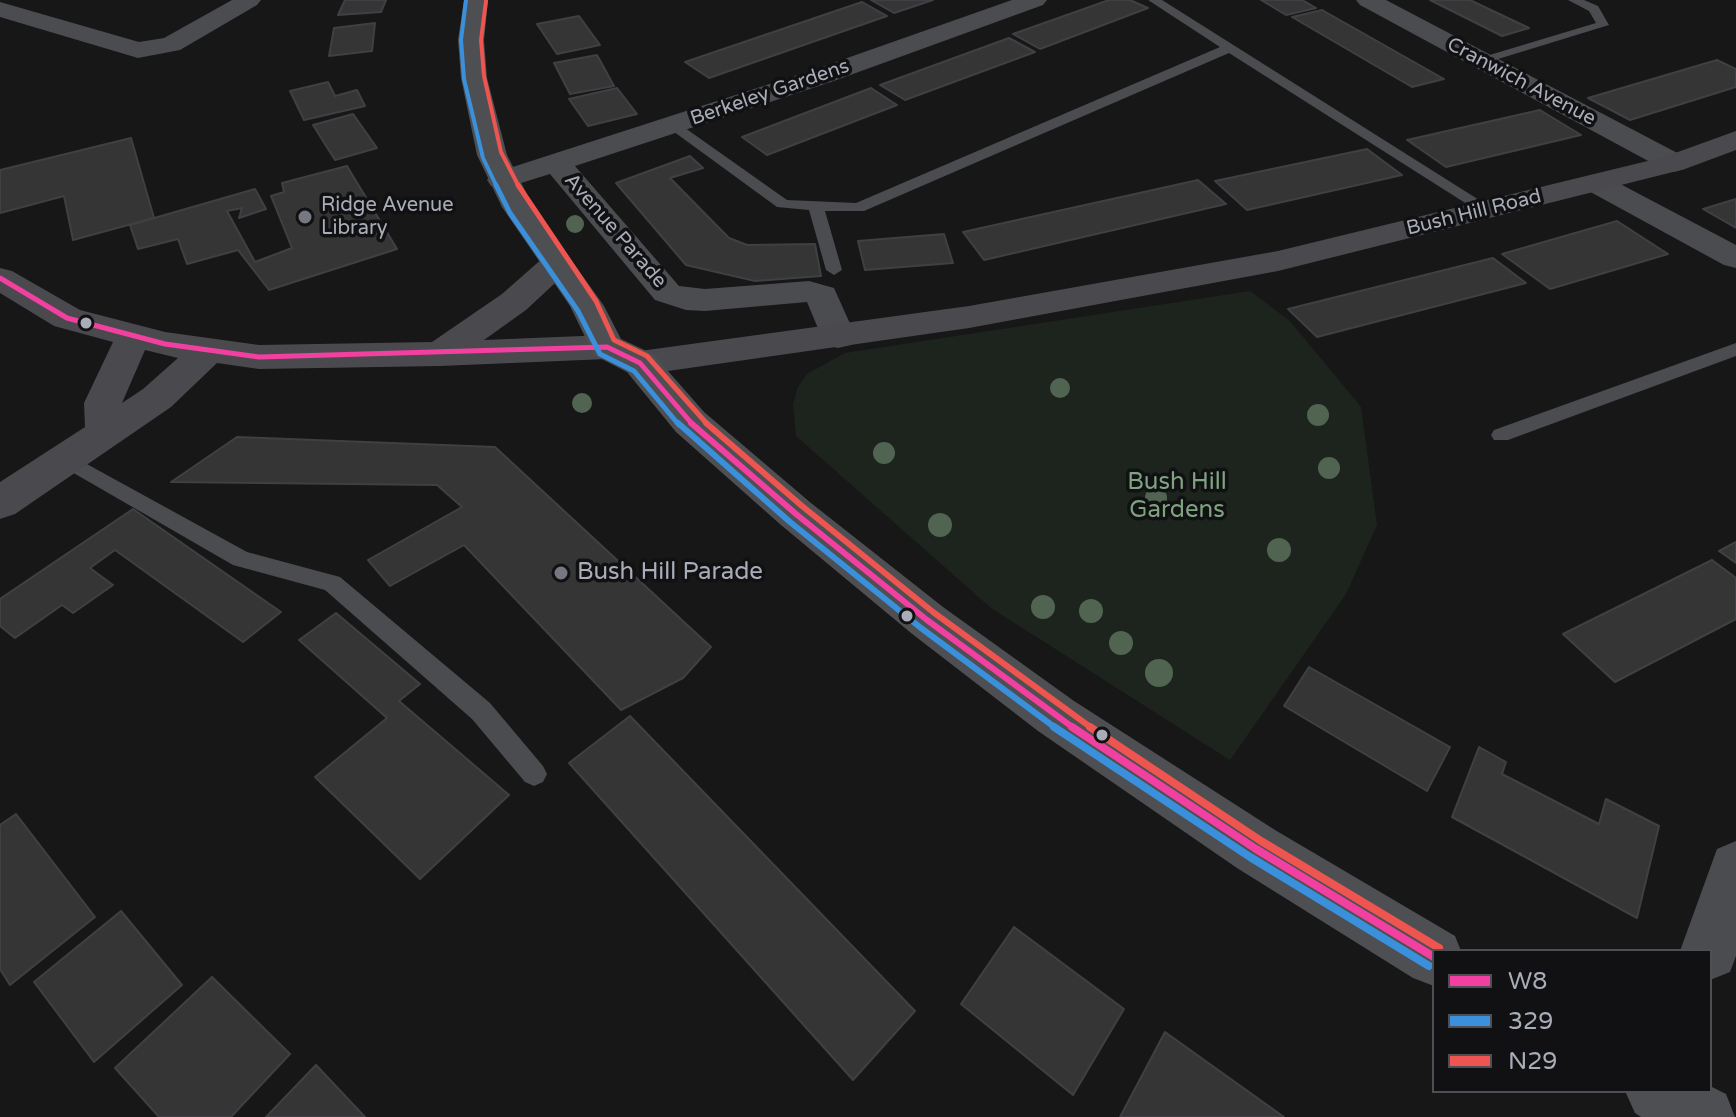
<!DOCTYPE html>
<style>
body{margin:0}
#map{position:relative;width:1736px;height:1117px;overflow:hidden;background:#171717;font-family:"Varela Round",sans-serif}
canvas{display:block}
.legend{position:absolute;left:1432px;top:949px;width:280px;height:144px;box-sizing:border-box;background:#111113;border:2px solid #4d4f55;margin:0;padding:10px 14px;list-style:none;font-size:24px;color:#a8adb8}
.legend li{display:flex;align-items:center;gap:16px;height:40px}
.legend b{width:40px;border:2px solid #4d4f55}
</style>
<div id="map">
<canvas width="1736" height="1117"></canvas>
<ul class="legend">
<li><b style="height:10px;background:#f240a1"></b>W8</li>
<li><b style="height:10px;background:#3a90db"></b>329</li>
<li><b style="height:10px;background:#ee5450"></b>N29</li>
</ul>
</div>
<script>
const ctx = document.querySelector('canvas').getContext('2d');
ctx.lineJoin = 'round';
function fillPath(path, color) { ctx.fillStyle = color; ctx.fill(path, 'evenodd'); }
const toPath = rows => new Path2D(rows.map(r => 'M' + r).join(''));
function strokePath(path, color, width, dash) { ctx.strokeStyle = color; ctx.lineWidth = width; ctx.lineCap = dash ? 'butt' : 'round'; ctx.setLineDash(dash || []); ctx.stroke(path); }
function label(font, color, halo, rows, align = 'center') {
  ctx.font = font + ' "Varela Round",sans-serif'; ctx.lineWidth = 7; ctx.setLineDash([]); ctx.textBaseline = 'middle'; ctx.strokeStyle = halo; ctx.fillStyle = color; for (const [text, x, y, turn = 0] of rows) {
    ctx.save(); ctx.translate(x, y); ctx.rotate((+turn || 0) * Math.PI / 180); ctx.textAlign = isNaN(turn) ? turn : align; if (halo) ctx.strokeText(text, 0, 0); ctx.fillText(text, 0, 0); ctx.restore();
  }
}
fillPath(toPath([
 [1250,291,1290,321,1361,407,1377,525,1346,594,1230,760,991,608,796,436,793,404,798,387,807,374,845,353]
]), '#1d241e');
const building = toPath([
 [345,0,386,0,381,12,338,15,345,0],
 [871,0,933,0,894,13,871,0],
 [1109,0,1130,0,1148,8,1040,49,1013,34,1109,0],
 [1261,0,1302,0,1316,8,1286,15,1261,0],
 [1430,0,1470,0,1529,28,1502,36,1430,0],
 [862,2,887,16,709,78,685,62,862,2],
 [1322,10,1444,79,1412,87,1292,17,1322,10],
 [579,16,600,45,557,54,537,24,579,16],
 [375,23,372,51,329,56,334,28,375,23],
 [1009,38,1035,52,905,100,880,85,1009,38],
 [597,55,614,86,570,94,554,63,597,55],
 [1717,60,1736,69,1736,87,1630,120,1588,98,1717,60],
 [328,82,335,96,357,90,365,106,304,120,290,91,328,82],
 [617,88,637,114,588,126,569,99,617,88],
 [871,88,897,105,767,155,742,137,871,88],
 [1540,110,1581,135,1446,167,1407,140,1540,110],
 [353,114,377,148,335,160,313,125,353,114],
 [131,138,154,218,73,240,64,196,0,213,0,170,131,138],
 [1367,149,1402,175,1247,210,1215,181,1367,149],
 [690,156,703,168,670,178,729,238,747,245,815,244,821,276,755,281,686,265,616,183,690,156],
 [347,166,397,249,269,290,238,250,187,264,178,239,138,249,130,225,255,189,266,209,239,218,242,208,227,211,255,262,292,248,271,196,284,192,282,183,347,166],
 [1198,180,1226,204,984,260,963,232,1198,180],
 [1736,199,1736,228,1703,209,1736,199],
 [1617,221,1668,254,1550,289,1502,254,1617,221],
 [944,234,953,263,865,270,858,241,944,234],
 [1493,258,1526,283,1317,337,1288,309,1493,258],
 [237,437,495,447,711,647,683,678,621,710,464,545,390,586,368,560,462,507,437,485,171,482,237,437],
 [133,509,281,612,243,642,115,550,90,568,113,585,73,613,62,605,15,638,0,626,0,599,133,509],
 [1736,542,1736,563,1719,551,1736,542],
 [1712,560,1736,578,1736,619,1615,682,1563,634,1712,560],
 [336,613,420,684,399,701,509,795,420,879,315,777,387,718,299,640,336,613],
 [1309,667,1450,747,1427,791,1284,706,1309,667],
 [630,716,915,1011,853,1080,569,763,630,716],
 [1479,747,1506,762,1502,774,1599,824,1606,799,1659,826,1637,918,1452,817,1479,747],
 [16,814,95,917,10,985,0,969,0,825,16,814],
 [121,911,182,985,94,1062,34,982,121,911],
 [1014,927,1124,1009,1073,1095,961,1004,1014,927],
 [212,977,290,1054,231,1117,159,1117,115,1068,212,977],
 [1165,1032,1284,1117,1120,1117,1165,1032],
 [316,1065,365,1117,266,1117,316,1065]
]);
fillPath(building, '#353536');
strokePath(building, '#3f4043', 2);
fillPath(toPath([
 [1148,0,1162,0,1495,210,1493,213,1481,213,1229,53,864,211,825,211,842,270,834,275,826,270,809,210,777,207,666,126,668,123,678,123,787,200,856,203,1220,47,1148,0],
 [1568,0,1584,0,1598,6,1609,25,1485,63,1473,60,1596,23,1589,11,1568,0],
 [1736,343,1736,356,1508,440,1494,440,1491,435,1494,430,1736,343],
 [65,452,247,552,340,577,490,703,543,766,547,774,543,782,534,786,525,782,472,719,325,590,233,565,58,464,55,459,58,454,65,452]
]), '#4b4c50');
fillPath(toPath([
 [232,0,261,0,257,5,180,50,138,58,0,17,0,2,139,42,164,38,232,0],
 [1012,0,1047,0,1043,5,831,82,575,166,679,286,705,289,809,281,834,288,856,337,851,345,838,348,825,345,807,302,705,311,686,310,655,300,550,174,502,189,491,186,487,180,491,174,813,70,1012,0],
 [1356,0,1386,0,1685,157,1689,163,1685,169,1674,172,1663,169,1360,5,1356,0],
 [1596,174,1607,177,1736,245,1736,268,1724,265,1585,189,1581,183,1585,177,1596,174],
 [1736,841,1736,956,1730,972,1710,980,1710,951,1680,951,1717,849,1736,841]
]), '#4b4c50');
fillPath(toPath([
 [1736,131,1736,150,1685,169,1278,271,969,328,640,375,627,372,622,363,627,354,640,351,969,306,1278,251,1664,157,1736,131],
 [556,254,568,257,573,264,568,271,526,310,484,340,607,335,620,339,625,347,620,355,607,359,440,366,259,369,217,363,171,407,15,514,0,519,0,482,85,427,84,403,113,342,54,326,0,293,0,268,12,271,80,310,165,332,259,345,432,342,502,294,544,257,556,254],
 [145,350,178,358,143,389,122,403,145,350]
]), '#4a4a4e');
fillPath(toPath([
 [464,0,488,0,484,40,487,78,507,155,533,206,604,306,621,339,653,354,704,412,811,503,943,607,1074,701,1275,830,1455,936,1461,951,1434,951,1434,986,1413,978,1237,868,1038,731,911,633,781,525,676,432,627,372,594,355,570,306,502,207,477,155,461,78,458,40,464,0],
 [1710,1086,1726,1094,1735,1117,1641,1117,1635,1113,1625,1091,1710,1091,1710,1086]
]), '#4d4f52');
strokePath(toPath([
 [0,278,67,318,165,344,259,357,607,347,640,363,693,425]
]), '#f240a1', 5);
strokePath(toPath([
 [691,423,796,514,927,620,1075,729]
]), '#f240a1', 6);
strokePath(toPath([
 [1072,727,1256,849,1434,957]
]), '#f240a1', 8);
strokePath(toPath([
 [466,0,461,40,464,79,483,158,497,187]
]), '#3a90db', 4);
strokePath(toPath([
 [496,185,510,213,578,311,600,354,634,371,679,425]
]), '#3a90db', 5);
strokePath(toPath([
 [678,423,790,522,921,628,1057,729]
]), '#3a90db', 6);
strokePath(toPath([
 [1054,727,1250,857,1429,966]
]), '#3a90db', 8);
strokePath(toPath([
 [486,1,481,40,484,76,501,152,519,187]
]), '#ee5450', 4);
strokePath(toPath([
 [518,185,596,301,614,340,647,356,708,425]
]), '#ee5450', 5);
strokePath(toPath([
 [706,423,802,506,933,612,1093,729]
]), '#ee5450', 6);
strokePath(toPath([
 [1090,727,1261,841,1439,948]
]), '#ee5450', 8);
ctx.fillStyle = '#506451';
for (const [x, y, r] of [
 [575,224,9],
 [1060,388,10],
 [582,403,10],
 [1318,415,11],
 [884,453,11],
 [1329,468,11],
 [1156,498,11],
 [940,525,12],
 [1279,550,12],
 [1043,607,12],
 [1091,611,12],
 [1121,643,12],
 [1159,673,14]
]) { ctx.beginPath(); ctx.arc(x, y, r, 0, 2 * Math.PI); ctx.fill(); }
for (const [x, y, r, color] of [
 [305,217,8,"#757880"],
 [86,323,7,"#a8adb8"],
 [561,573,8,"#757880"],
 [907,616,7,"#a8adb8"],
 [1102,735,7,"#a8adb8"]
]) { const dot = new Path2D(); dot.arc(x, y, r, 0, 2 * Math.PI); ctx.fillStyle = color; ctx.fill(dot); strokePath(dot, '#111113', 3); }
label('20px', '#a8adb8', '#111113', [
 ["Cranwich Avenue",1521,82,28],
 ["Berkeley Gardens",770,93,-19],
 ["Bush Hill Road",1474,213,-14],
 ["Avenue Parade",615,231,49]
]);
label('20px', '#a8adb8', '#111113', [
 ["Ridge Avenue",321,206],
 ["Library",321,229]
], 'left');
label('24px', '#7fa381', '#111113', [
 ["Bush Hill",1177,483],
 ["Gardens",1177,511]
]);
label('24px', '#a8adb8', '#111113', [
 ["Bush Hill Parade",577,573]
], 'left');
</script>
